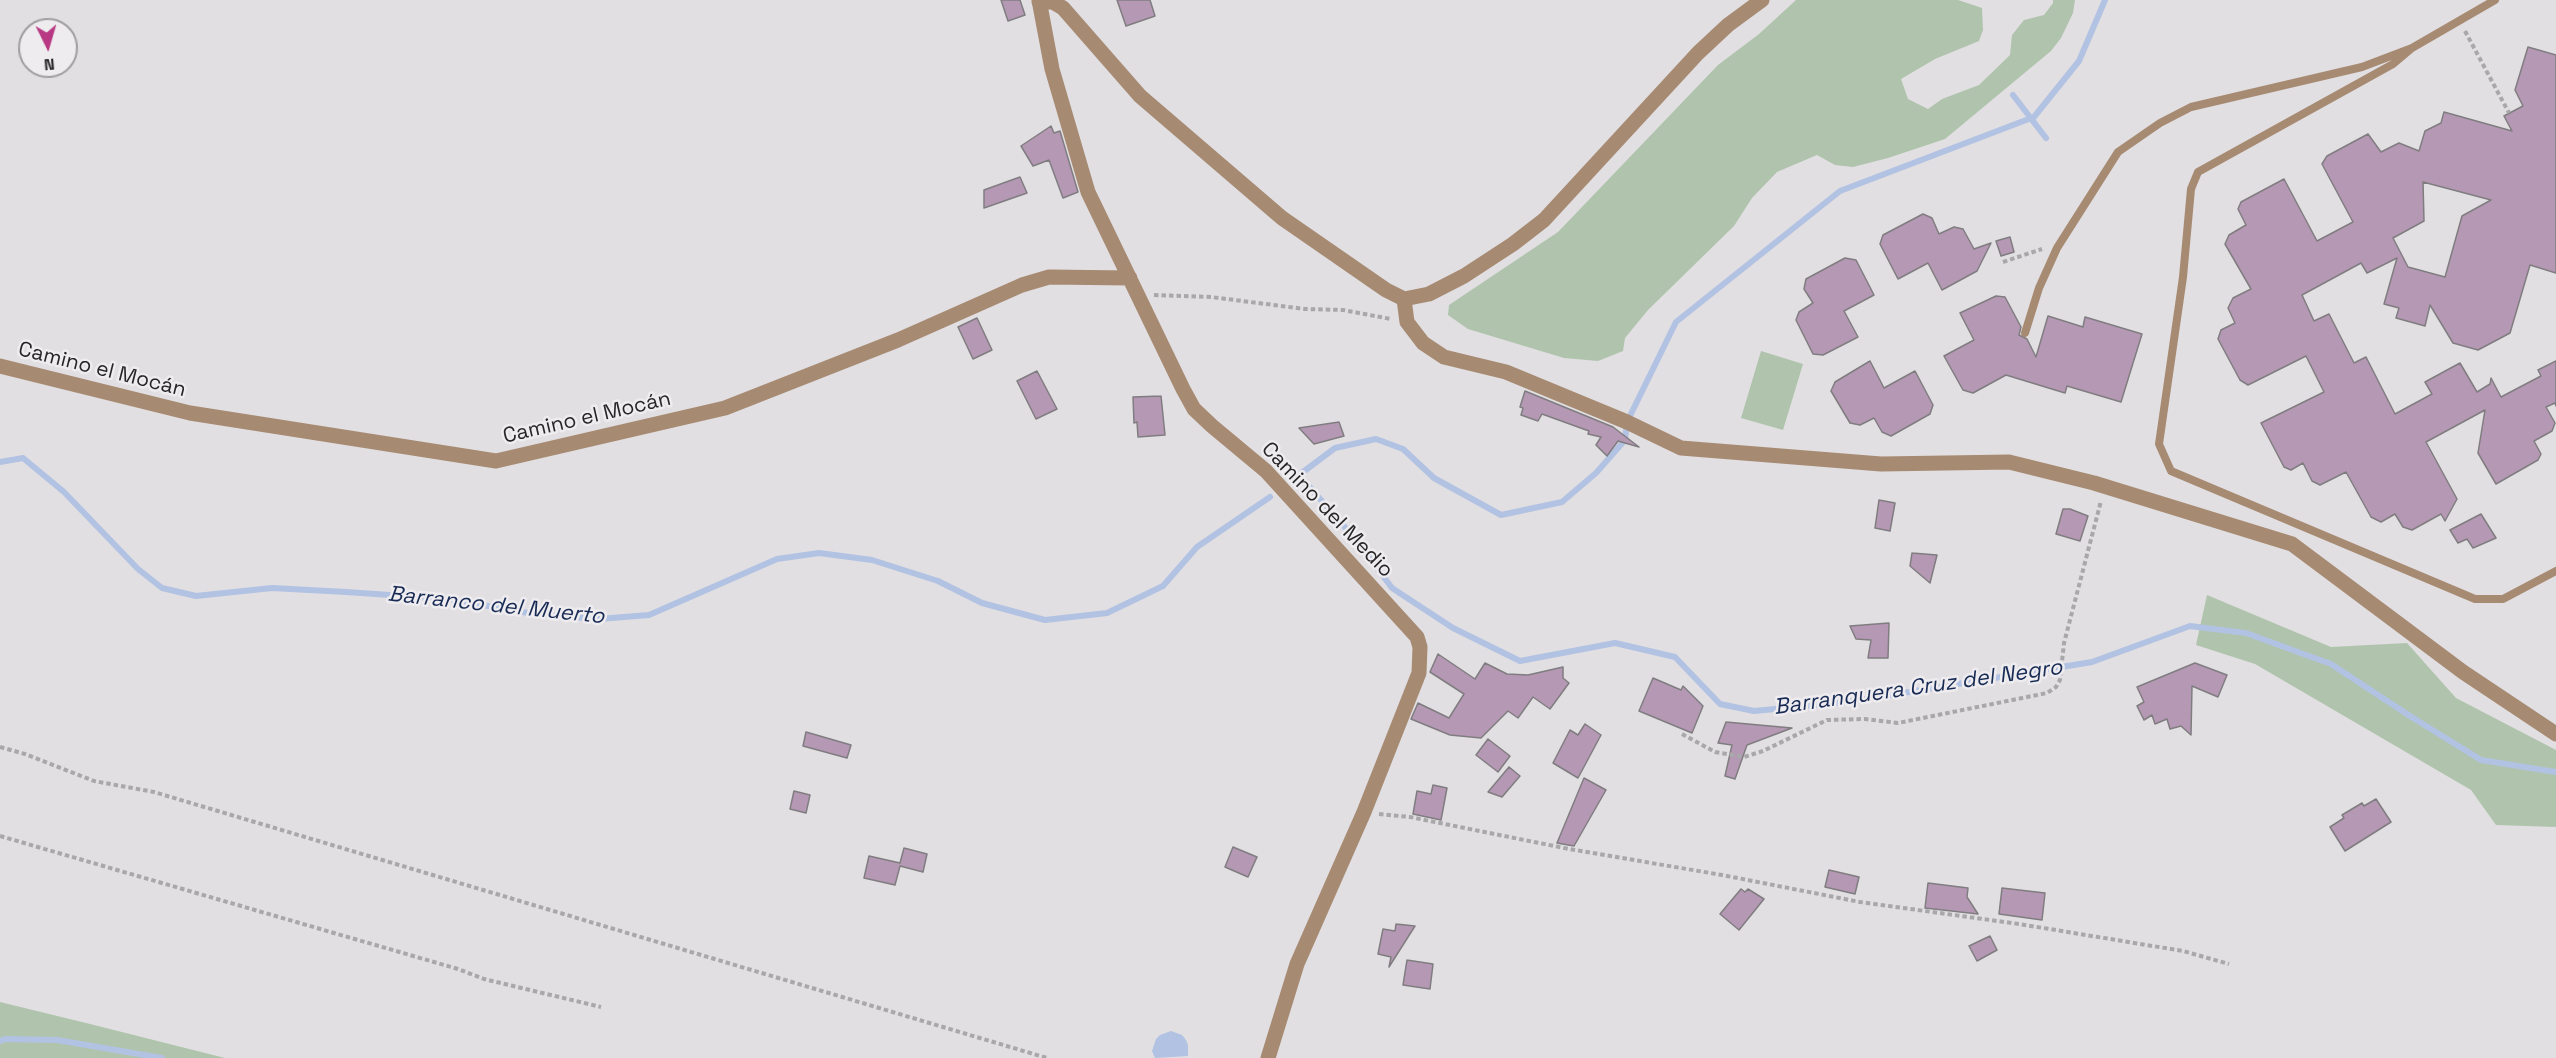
<!DOCTYPE html>
<meta charset="utf-8">
<style>
body{margin:0}
#map{position:relative;width:2556px;height:1058px;overflow:hidden;background:#e1dfe2;font-family:"Space Grotesk",sans-serif}
canvas{display:block}
.north{position:absolute;left:18px;top:18px;width:60px;height:60px;box-sizing:border-box;background:#eeecef;border:2px solid #9e9d9f;border-radius:50%;rotate:175deg;font-size:16px;font-weight:700;line-height:24px;text-align:center;color:#272627}
.north::after{content:'';display:block;margin:auto;width:21px;height:27px;background:#b93883;clip-path:polygon(50% 0,100% 100%,50% 72%,0 100%)}
</style>
<div id="map">
<canvas width="2556" height="1058"></canvas>
<div class="north">N</div>
</div>
<script>
const ctx = document.querySelector('canvas').getContext('2d');
ctx.lineJoin = 'round';
function fillPath(path, color) { ctx.fillStyle = color; ctx.fill(path, 'evenodd'); }
const toPath = rows => new Path2D(rows.map(r => 'M' + r).join(''));
function strokePath(path, color, width, dash) { ctx.strokeStyle = color; ctx.lineWidth = width; ctx.lineCap = dash ? 'butt' : 'round'; ctx.setLineDash(dash || []); ctx.stroke(path); }
function label(font, color, halo, rows, align = 'center') {
  ctx.font = font + ' "Space Grotesk",sans-serif'; ctx.lineWidth = 5; ctx.setLineDash([]); ctx.textBaseline = 'middle'; ctx.strokeStyle = halo; ctx.fillStyle = color; for (const [text, x, y, turn = 0] of rows) {
    ctx.save(); ctx.translate(x, y); ctx.rotate((+turn || 0) * Math.PI / 180); ctx.textAlign = isNaN(turn) ? turn : align; if (halo) ctx.strokeText(text, 0, 0); ctx.fillText(text, 0, 0); ctx.restore();
  }
}
fillPath(toPath([
 [1796,0,1958,0,1982,8,1983,30,1979,41,1935,59,1901,79,1908,99,1928,109,1942,99,1979,85,2010,55,2012,35,2024,20,2044,15,2053,3,2053,0,2075,0,2073,13,2061,38,2051,51,1945,139,1888,158,1853,167,1835,165,1817,155,1777,172,1752,198,1734,226,1648,310,1625,338,1623,351,1598,361,1564,358,1468,329,1448,315,1449,305,1558,232,1718,65,1759,34],
 [1761,351,1803,364,1783,430,1741,418],
 [2207,595,2331,647,2407,643,2456,698,2556,750,2556,827,2496,825,2471,790,2255,664,2196,645],
 [0,1002,86,1023,225,1058,0,1058]
]), '#b0c4ad');
fillPath(toPath([
 [1171,1031,1182,1035,1186,1040,1188,1045,1188,1056,1155,1058,1152,1051,1156,1039,1160,1035]
]), '#b2c2e2');
strokePath(toPath([
 [2105,0,2079,61,2034,117,1840,191,1676,322,1627,422,1625,440,1596,473,1562,502,1501,515,1434,478,1403,449,1376,439,1335,448,1299,475,1357,541,1392,588,1453,628,1520,661,1615,643,1675,657,1720,704,1754,711,1848,702,2092,662,2190,626,2246,633,2331,664,2410,716,2481,760,2556,772],
 [2013,95,2046,138],
 [0,462,23,458,64,492,138,569,162,588,196,596,272,588,346,592,448,599,534,614,599,619,649,615,777,559,819,553,872,560,938,581,982,603,1045,620,1107,613,1163,586,1197,547,1270,497],
 [0,1041,5,1039,57,1040,162,1058]
]), '#b2c2e2', 6);
const building = toPath([
 [1001,0,1020,0,1025,15,1008,21,1001,0],
 [1117,0,1150,0,1155,16,1126,26,1117,0],
 [2528,47,2556,55,2556,273,2530,265,2510,333,2478,350,2453,343,2430,305,2425,326,2396,318,2399,308,2384,304,2397,258,2367,273,2361,263,2302,295,2314,321,2329,314,2354,363,2366,357,2395,414,2432,394,2425,382,2460,363,2477,392,2490,384,2491,378,2501,397,2541,376,2538,370,2556,361,2556,406,2555,403,2546,407,2555,423,2552,431,2534,441,2541,454,2538,460,2496,484,2478,453,2485,410,2426,442,2457,499,2445,521,2441,514,2412,530,2403,527,2395,514,2381,522,2371,517,2346,472,2320,485,2312,481,2303,463,2291,470,2284,467,2261,423,2324,392,2306,356,2248,385,2240,380,2218,339,2221,330,2235,323,2228,308,2233,298,2251,289,2225,244,2229,235,2246,225,2238,209,2241,202,2284,179,2317,241,2353,222,2322,164,2327,156,2368,134,2381,152,2399,143,2419,151,2425,131,2441,123,2444,112,2512,131,2504,116,2523,106,2515,90,2528,47],
 [2423,182,2491,200,2462,216,2445,277,2408,267,2393,238,2424,221,2423,182],
 [1051,126,1054,133,1060,131,1078,192,1063,198,1049,160,1033,166,1021,146,1051,126],
 [1020,177,1027,193,984,208,984,190,1020,177],
 [1923,214,1932,218,1939,234,1954,227,1963,229,1974,249,1991,243,1977,271,1942,290,1928,263,1898,279,1880,244,1883,235,1923,214],
 [2010,237,2014,252,2001,256,1996,241,2010,237],
 [1845,258,1856,260,1874,295,1844,311,1858,337,1823,355,1813,354,1796,320,1799,312,1813,303,1804,289,1806,279,1845,258],
 [1996,296,2005,297,2021,327,2019,335,2027,339,2036,357,2048,316,2083,327,2085,317,2142,334,2121,402,2067,386,2065,393,2006,375,1973,393,1963,390,1944,356,1974,340,1960,313,1996,296],
 [977,318,992,350,973,359,958,327,977,318],
 [1870,361,1884,388,1915,371,1933,405,1930,414,1891,436,1882,432,1874,418,1860,425,1850,423,1831,391,1835,382,1870,361],
 [1037,371,1057,409,1036,419,1017,381,1037,371],
 [1525,391,1613,427,1639,447,1618,441,1607,456,1596,445,1601,437,1588,434,1589,431,1542,414,1538,421,1521,415,1523,408,1520,407,1525,391],
 [1161,396,1165,435,1138,437,1137,422,1134,423,1133,397,1161,396],
 [1339,422,1344,436,1314,444,1299,428,1339,422],
 [1879,500,1895,503,1890,531,1875,528,1879,500],
 [2063,509,2070,509,2088,516,2080,541,2056,534,2063,509],
 [2481,514,2496,538,2473,548,2467,539,2458,543,2450,530,2481,514],
 [1912,553,1937,555,1930,583,1910,566,1912,553],
 [1889,623,1888,658,1868,658,1871,640,1856,639,1850,626,1889,623],
 [1438,654,1475,679,1485,663,1507,674,1528,675,1563,667,1563,678,1569,683,1550,709,1533,697,1518,718,1508,711,1481,738,1450,735,1411,719,1418,703,1449,718,1464,694,1430,672,1438,654],
 [2195,663,2227,675,2218,697,2192,686,2191,735,2181,726,2170,729,2167,719,2155,724,2152,715,2144,720,2137,706,2144,702,2137,687,2195,663],
 [1653,678,1681,690,1683,686,1703,706,1692,733,1639,711,1653,678],
 [1726,722,1792,728,1747,745,1735,779,1725,776,1732,745,1718,743,1726,722],
 [1585,724,1601,735,1578,778,1553,763,1570,730,1578,735,1585,724],
 [806,732,851,745,847,758,803,746,806,732],
 [1488,739,1510,756,1498,772,1476,755,1488,739],
 [1509,767,1520,776,1502,797,1488,792,1509,767],
 [1584,778,1606,790,1574,846,1557,843,1584,778],
 [1433,785,1447,788,1441,820,1413,814,1417,791,1431,794,1433,785],
 [794,791,810,795,806,813,790,809,794,791],
 [2376,799,2391,822,2345,851,2330,827,2344,818,2342,815,2362,803,2364,806,2376,799],
 [1233,847,1257,857,1248,877,1225,867,1233,847],
 [904,848,927,854,923,872,900,866,895,885,864,878,869,856,900,863,904,848],
 [1829,870,1859,877,1855,894,1825,887,1829,870],
 [1928,883,1968,888,1967,897,1978,914,1925,908,1928,883],
 [2002,888,2045,893,2042,920,1999,914,2002,888],
 [1741,889,1745,892,1748,889,1764,899,1739,930,1720,914,1741,889],
 [1396,924,1415,926,1389,967,1391,957,1378,954,1383,929,1395,931,1396,924],
 [1990,936,1997,950,1977,961,1969,946,1990,936],
 [1407,960,1433,964,1430,989,1403,985,1407,960]
]);
fillPath(building, '#b599b4');
strokePath(building, '#807d80', 1.5);
strokePath(toPath([
 [2465,31,2509,113],
 [2003,262,2042,249],
 [1154,295,1211,297,1305,309,1343,310,1391,319],
 [1682,734,1715,752,1744,757,1763,751,1827,720,1865,719,1898,723,2047,693,2056,687,2060,680,2064,643,2101,501],
 [0,747,25,754,94,781,154,792,1047,1058],
 [1379,814,1410,817,1569,849,1722,875,1860,902,2019,924,2183,951,2229,964],
 [0,836,458,969,484,979,601,1007]
]), '#a8a7a9', 4, [4.5, 3]);
strokePath(toPath([
 [2412,48,2393,64,2198,172,2191,189,2183,277,2159,444,2171,471,2475,599,2503,599,2556,571],
 [2025,333,2039,288,2057,248,2118,152,2160,123,2191,107,2362,67,2412,48,2495,0]
]), '#a78a72', 8);
strokePath(toPath([
 [1039,0,1052,69,1088,192,1183,389,1194,409,1212,426,1266,471,1417,637,1420,647,1419,673,1364,812,1297,964,1268,1058],
 [1039,2,1053,2,1063,8,1140,96,1282,218,1386,290,1404,299,1429,294,1464,276,1513,244,1544,220,1698,53,1728,25,1762,0],
 [1404,299,1407,322,1423,343,1444,357,1506,372,1627,422,1681,448,1881,464,2009,462,2094,483,2292,544,2463,672,2556,734],
 [0,366,190,413,496,461,725,408,898,340,1022,285,1049,277,1130,278]
]), '#a78a72', 15);
label('21px', '#272627', '#eeecef', [
 ["Camino el Mocán",102,370,14],
 ["Camino el Mocán",587,418,-13],
 ["Camino del Medio",1327,510,46]
]);
label('italic 22px', '#182b55', '#eeecef', [
 ["Barranco del Muerto",496,606,6],
 ["Barranquera Cruz del Negro",1918,688,-8]
]);
</script>
